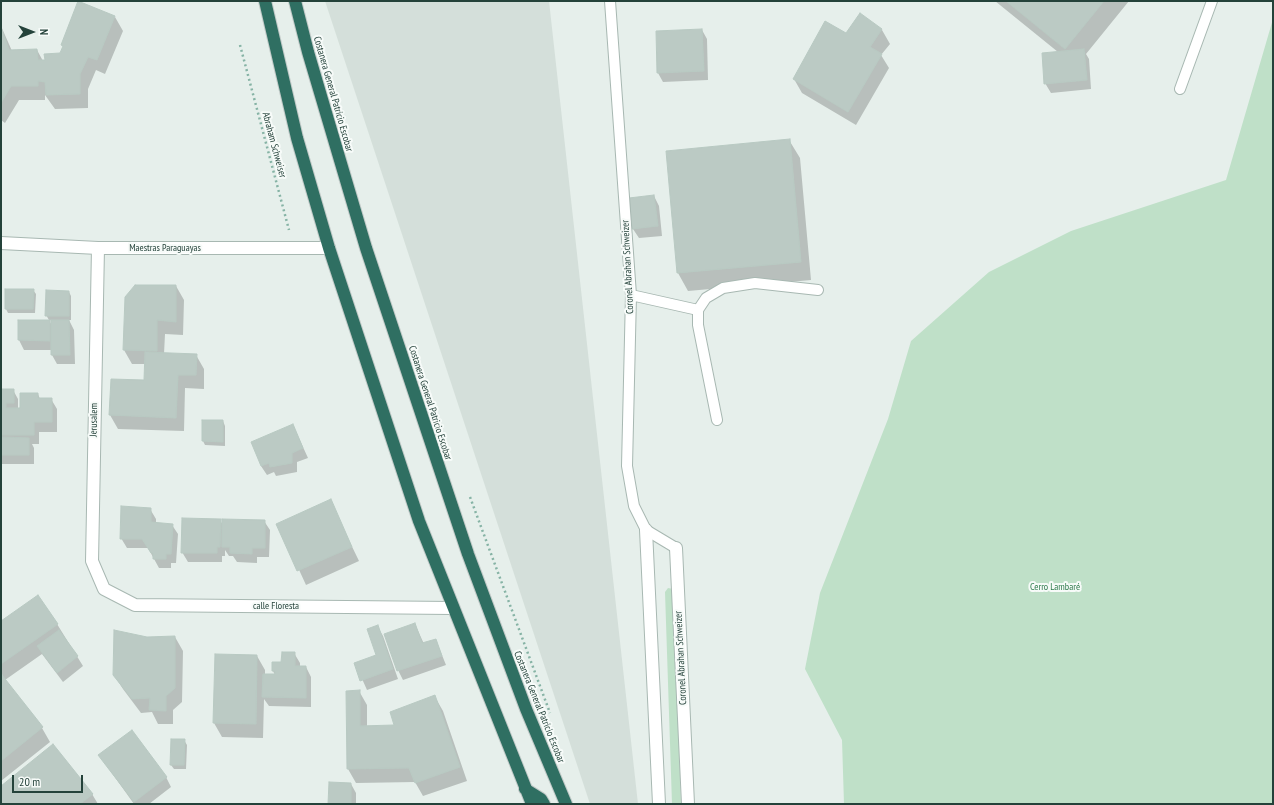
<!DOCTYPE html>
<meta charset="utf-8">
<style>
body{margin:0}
#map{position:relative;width:1274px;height:805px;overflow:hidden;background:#e6efeb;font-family:"PT Sans Narrow",sans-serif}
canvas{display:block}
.frame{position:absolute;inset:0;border:2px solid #24423a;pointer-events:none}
.north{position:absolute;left:12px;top:12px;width:40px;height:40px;-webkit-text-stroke:3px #f7fbf9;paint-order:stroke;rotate:90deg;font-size:11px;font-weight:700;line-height:16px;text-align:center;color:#24423a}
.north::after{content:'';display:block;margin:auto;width:14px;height:18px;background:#24423a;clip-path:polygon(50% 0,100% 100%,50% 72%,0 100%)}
.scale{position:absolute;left:12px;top:775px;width:71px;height:18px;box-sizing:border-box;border:2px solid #24423a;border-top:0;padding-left:5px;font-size:12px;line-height:14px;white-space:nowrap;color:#24423a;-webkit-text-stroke:3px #f7fbf9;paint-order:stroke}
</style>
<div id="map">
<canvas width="1274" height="805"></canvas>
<div class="frame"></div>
<div class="north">N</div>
<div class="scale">20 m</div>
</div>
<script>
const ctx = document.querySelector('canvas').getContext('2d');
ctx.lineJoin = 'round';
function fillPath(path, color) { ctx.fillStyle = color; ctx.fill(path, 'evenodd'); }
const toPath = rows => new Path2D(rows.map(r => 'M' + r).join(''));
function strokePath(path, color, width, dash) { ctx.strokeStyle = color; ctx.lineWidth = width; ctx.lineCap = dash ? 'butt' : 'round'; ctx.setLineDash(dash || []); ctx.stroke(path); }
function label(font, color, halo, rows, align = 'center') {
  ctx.font = font + ' "PT Sans Narrow",sans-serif'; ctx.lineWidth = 4; ctx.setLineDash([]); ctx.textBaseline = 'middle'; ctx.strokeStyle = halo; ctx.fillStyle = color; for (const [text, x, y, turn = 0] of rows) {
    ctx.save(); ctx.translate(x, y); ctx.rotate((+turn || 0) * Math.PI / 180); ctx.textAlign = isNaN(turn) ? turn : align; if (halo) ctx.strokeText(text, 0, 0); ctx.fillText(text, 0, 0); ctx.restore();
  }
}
fillPath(toPath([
 [325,1,549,1,638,804,590,804]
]), '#d4dfda');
fillPath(toPath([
 [1273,19,1273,804,844,804,842,740,805,669,820,593,888,419,911,341,989,272,1071,231,1226,180],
 [668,588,673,589,674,592,681,804,672,804,665,592]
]), '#bfe0c8');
fillPath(toPath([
 [995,1,1129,1,1086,54,1089,59,1091,89,1051,93,1045,83,1058,52],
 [860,15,882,30,890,44,881,55,889,68,856,125,802,93,794,79,846,35],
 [115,17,123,31,105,74,96,70,88,89,88,108,55,109,45,95,45,100,19,100,5,123,1,120,1,26,12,51,37,50,43,61,61,54,64,48,62,45],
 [702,30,707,39,708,80,663,82,658,73],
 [789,140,800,158,811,280,688,291,678,273],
 [654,196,659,206,662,236,639,238,633,229,630,199],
 [176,286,184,300,183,335,165,334,164,354,196,355,204,369,204,389,185,388,184,431,118,429,110,415,145,381,146,364,132,364,124,350],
 [33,290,36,294,35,313,8,313,6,309],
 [69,292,71,296,71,320,69,320,74,330,75,364,57,364,52,355,52,350,24,350,19,340,19,321,49,321,52,325,52,320,49,320,46,315],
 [1,390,13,390,18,399,18,409,38,394,40,399,51,399,57,409,57,432,39,432,39,444,32,444,34,448,34,464,1,464],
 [223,421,225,426,225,446,205,445,203,441],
 [293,425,308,458,297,462,297,472,276,476,274,472,267,475,261,466],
 [330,501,359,561,306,585,278,524],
 [150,509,156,519,156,523,172,525,178,534,176,563,171,563,171,568,159,568,148,548,127,548,121,538],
 [220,520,223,525,264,521,270,530,269,557,257,557,257,563,237,562,233,556,229,556,225,550,225,556,222,556,222,562,188,562,182,552],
 [1,622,57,624,83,666,63,682,42,654,5,680,42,728,50,742,1,781,1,677,3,676,1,673],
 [415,624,424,644,436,640,446,665,403,680,398,670],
 [378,627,383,636,398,679,367,690,355,663,377,656],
 [175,637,183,651,182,702,173,710,173,724,158,724,152,712,141,713,123,689,114,675,147,638],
 [294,653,300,663,300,667,306,667,311,677,311,707,269,706,264,699,263,738,222,737,214,723,257,656,265,670,265,675,275,675,273,671,273,663,282,663],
 [359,691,367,705,367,727,396,726,435,697,443,711,467,781,423,796,415,782,356,783,348,769],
 [184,740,187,745,186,769,174,769,171,765],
 [99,755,166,777,171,787,149,804,134,804],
 [351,784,356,793,356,804,329,804],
 [1,787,92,794,98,804,1,804]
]), '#0003');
const building = toPath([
 [78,1,115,16,97,60,88,57,80,74,80,94,46,95,45,82,38,81,38,86,11,86,1,103,1,27,9,50,37,49,38,60,45,60,44,54,60,53,63,46,61,45,78,1],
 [1006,1,1104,1,1065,49,1006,1],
 [860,13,882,29,870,47,882,54,848,112,793,79,825,21,846,33,860,13],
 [702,29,704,71,657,73,656,31,702,29],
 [1084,49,1087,80,1044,84,1042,53,1084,49],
 [790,139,801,262,677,273,666,151,790,139],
 [654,195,658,226,632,229,629,198,654,195],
 [135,285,176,285,176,322,157,320,157,351,123,350,125,297,135,285],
 [5,289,34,289,33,309,5,309,5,289],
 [46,290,69,291,69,316,45,316,46,290],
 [18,320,50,320,50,341,18,340,18,320],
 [51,320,69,320,70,355,51,355,51,320],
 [145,352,197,354,196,375,178,375,176,418,109,415,111,379,144,380,145,352],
 [1,389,14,389,14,403,6,403,6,408,20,408,20,393,38,393,38,398,52,398,52,422,34,422,34,435,1,435,1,389],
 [202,420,223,420,223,442,202,441,202,420],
 [293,424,303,448,292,453,292,463,270,467,269,463,261,466,251,442,293,424],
 [1,437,29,438,29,455,1,455,1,437],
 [331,499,352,547,297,571,276,524,331,499],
 [121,506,151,508,151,522,173,524,171,554,166,554,166,559,153,559,153,553,151,553,142,539,120,539,121,506],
 [182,518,221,519,220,547,217,547,217,553,181,553,182,518],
 [222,519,265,520,265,548,252,548,252,554,230,553,230,547,222,547,222,519],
 [38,595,58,624,1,664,1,621,38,595],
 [415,623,422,643,436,639,442,656,397,671,384,634,415,623],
 [378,625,393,669,360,681,354,663,376,655,367,629,378,625],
 [59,630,78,656,57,673,37,646,59,630],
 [114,630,147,637,175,636,175,688,166,696,166,711,149,710,150,698,132,699,113,675,114,630],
 [282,652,295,652,295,666,306,666,306,698,262,697,263,674,275,674,275,671,272,671,272,662,281,662,282,652],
 [215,654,257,655,256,724,213,723,215,654],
 [2,675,43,727,1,761,1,676,2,675],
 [360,690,360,726,394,725,390,712,435,695,460,767,415,783,409,768,347,769,346,691,360,690],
 [132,730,167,777,134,802,98,755,132,730],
 [171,739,185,739,184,765,170,765,171,739],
 [53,744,93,794,80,804,1,804,1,786,53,744],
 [329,782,351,783,351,804,328,804,329,782]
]);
fillPath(building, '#bbcac4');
strokePath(building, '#b8c9c2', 1);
const lane = toPath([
 [610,1,631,295,627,466,634,506,646,530,676,548],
 [1180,89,1212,1],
 [631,295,698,310],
 [717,420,698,325,698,310,706,298,723,288,755,283,818,290]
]);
const street = toPath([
 [1,243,98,248,329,248],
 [98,248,92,561,104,589,135,605,452,608],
 [646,530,659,804],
 [676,548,688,804]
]);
const highway = toPath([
 [265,1,297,138,329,248,419,521,532,804],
 [295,1,308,52,366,248,468,554,526,709,566,804],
 [525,789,541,799,544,804]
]);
strokePath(lane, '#a8b8b2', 12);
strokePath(street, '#a8b8b2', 14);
strokePath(highway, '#c2cac8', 14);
strokePath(toPath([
 [240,45,289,230],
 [470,497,550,713]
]), '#86b3a5', 2.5, [2, 3]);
strokePath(lane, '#fff', 10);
strokePath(street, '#fff', 12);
strokePath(highway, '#2f6f62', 12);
label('10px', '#24423a', '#f7fbf9', [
 ["Costanera General Patricio Escobar",333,94,74],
 ["Abraham Schweiser",274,145,75],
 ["Maestras Paraguayas",165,248],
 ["Coronel Abrahan Schweizer",628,267,-93],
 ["Costanera General Patricio Escobar",430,403,72],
 ["Jerusalem",94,420,-89],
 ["calle Floresta",276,606],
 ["Coronel Abrahan Schweizer",681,658,-93],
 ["Costanera General Patricio Escobar",539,707,68]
]);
label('10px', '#2d7a4b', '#f7fbf9', [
 ["Cerro Lambaré",1055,587]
]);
</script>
